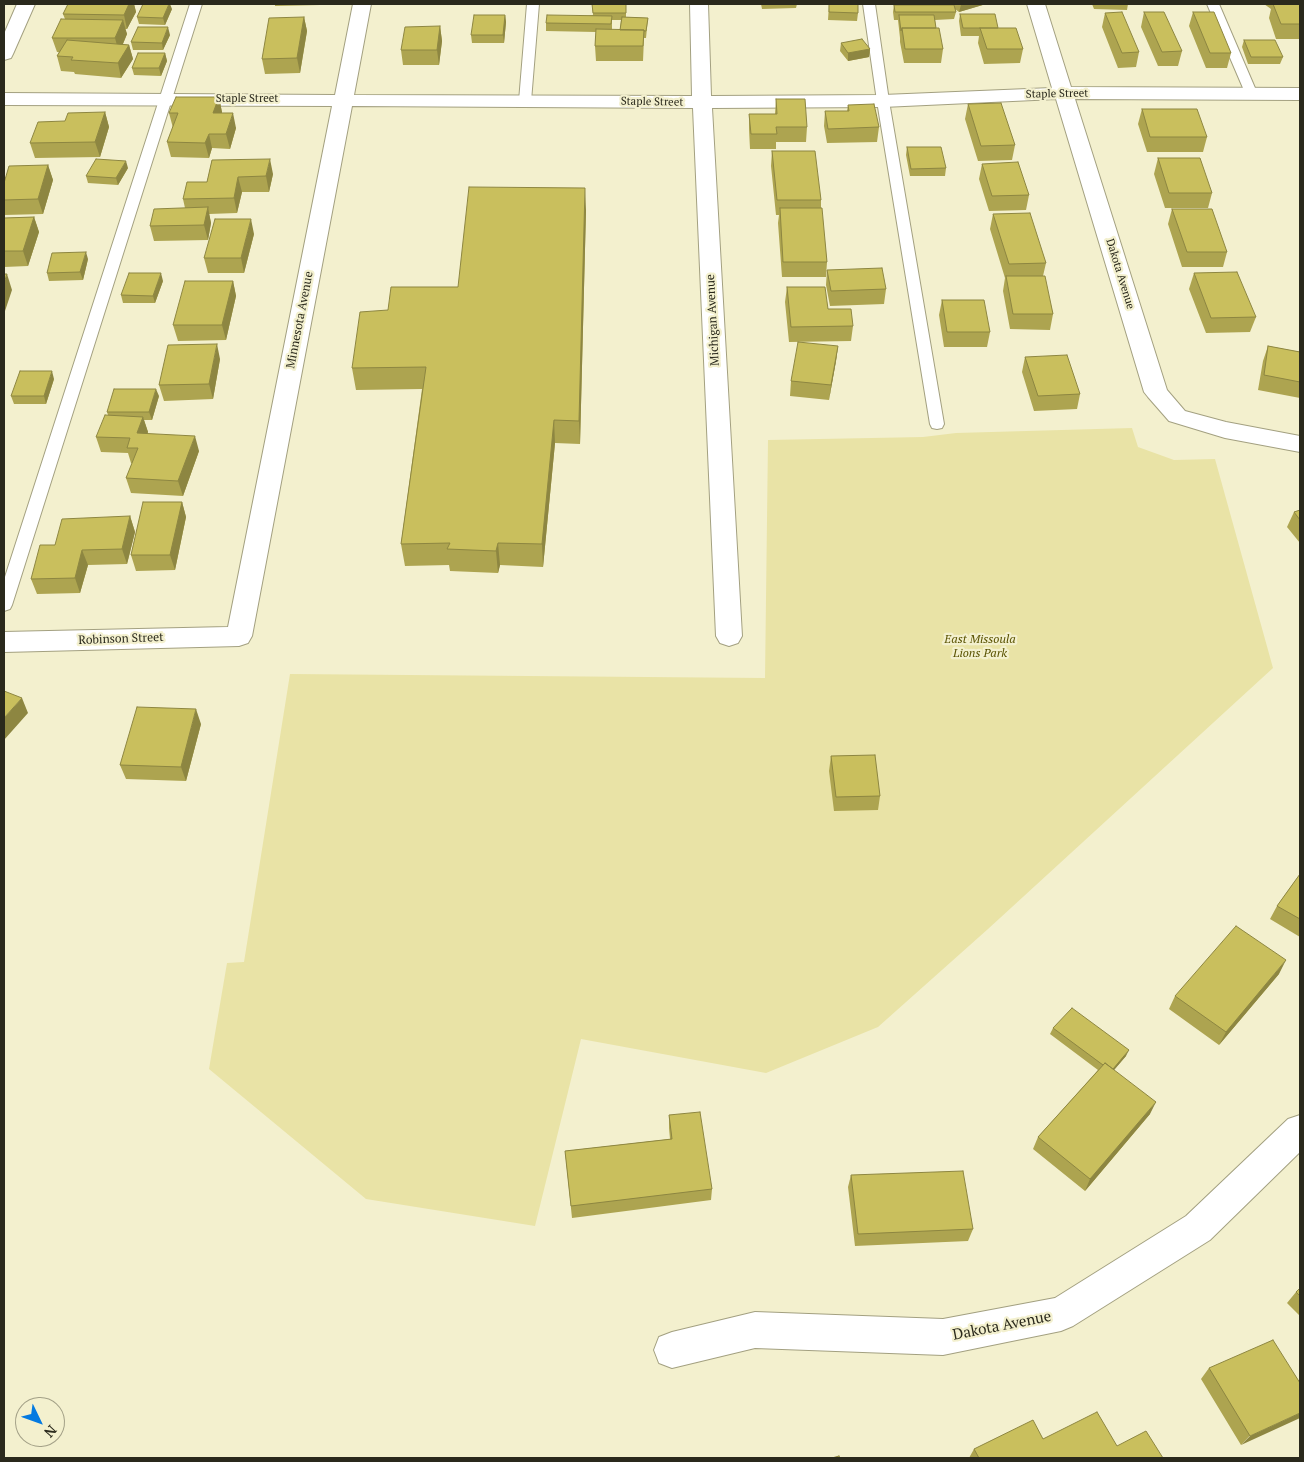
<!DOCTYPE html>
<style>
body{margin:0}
#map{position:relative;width:1304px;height:1462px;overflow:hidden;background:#f3f0ce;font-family:"PT Serif",serif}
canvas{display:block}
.frame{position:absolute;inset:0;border:5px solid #2a291c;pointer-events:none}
.north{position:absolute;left:15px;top:1397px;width:50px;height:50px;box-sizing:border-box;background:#f3f0ce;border:1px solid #a3a087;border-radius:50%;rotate:132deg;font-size:14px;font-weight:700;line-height:20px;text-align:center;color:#2a291c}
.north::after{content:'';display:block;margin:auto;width:18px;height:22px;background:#047ae1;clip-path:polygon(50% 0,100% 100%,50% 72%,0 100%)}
</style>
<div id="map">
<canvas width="1304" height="1462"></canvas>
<div class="frame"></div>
<div class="north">N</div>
</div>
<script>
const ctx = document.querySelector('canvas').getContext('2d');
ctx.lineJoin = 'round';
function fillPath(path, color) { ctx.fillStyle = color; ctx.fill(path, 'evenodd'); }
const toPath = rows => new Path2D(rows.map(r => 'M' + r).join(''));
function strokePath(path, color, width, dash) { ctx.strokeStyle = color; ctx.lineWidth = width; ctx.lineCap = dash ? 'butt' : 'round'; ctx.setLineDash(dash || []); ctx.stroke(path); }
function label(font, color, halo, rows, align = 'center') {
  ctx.font = font + ' "PT Serif",serif'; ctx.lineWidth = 4.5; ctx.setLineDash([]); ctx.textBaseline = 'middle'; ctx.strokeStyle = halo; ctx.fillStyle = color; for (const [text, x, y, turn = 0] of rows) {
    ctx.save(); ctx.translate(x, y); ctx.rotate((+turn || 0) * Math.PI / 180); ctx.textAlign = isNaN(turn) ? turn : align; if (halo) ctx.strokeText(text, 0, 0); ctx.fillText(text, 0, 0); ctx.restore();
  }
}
fillPath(toPath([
 [1132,428,1138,447,1174,460,1215,459,1273,668,988,929,878,1027,766,1073,581,1039,535,1226,366,1199,209,1069,227,963,244,962,290,674,765,678,768,440,923,437,956,433]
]), '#e9e3a6');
const service = toPath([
 [190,4,202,4,12,605,10,609,4,611,4,580,190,4],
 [527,4,539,4,531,101,525,105,519,101,527,4],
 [863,4,875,4,889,101,944,424,942,428,937,429,932,428,930,424,877,101,863,4],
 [1207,4,1219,4,1258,95,1256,98,1248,98,1246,95,1207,4]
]);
const minor = toPath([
 [17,4,35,4,13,54,11,58,4,60,4,34,17,4],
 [353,4,371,4,354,95,692,96,690,4,708,4,711,96,883,95,1052,88,1027,4,1045,4,1071,87,1300,88,1300,100,1075,99,1167,390,1185,411,1226,422,1300,436,1300,452,1225,438,1169,421,1148,397,1144,392,1056,99,883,107,712,108,742,636,738,643,729,646,720,643,716,636,693,108,352,106,252,636,248,643,239,646,4,652,4,632,228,627,332,106,4,105,4,93,335,95,353,4],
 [1300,1115,1300,1152,1210,1240,1073,1326,1061,1331,943,1355,755,1348,672,1368,659,1363,654,1350,659,1337,672,1332,755,1312,943,1319,1055,1298,1186,1216,1288,1119,1300,1115]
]);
strokePath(service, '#a3a080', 2);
strokePath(minor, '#a3a080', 2);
fillPath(service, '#fff');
fillPath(minor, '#fff');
fillPath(toPath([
 [68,4,134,4,136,12,127,29,125,29,127,34,123,44,129,45,133,59,121,78,75,74,74,72,61,71,57,56,59,52,57,52,52,38,65,19,63,14],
 [275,4,320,4,320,5,275,6],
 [592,4,626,4,626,17,648,18,646,38,644,38,643,61,596,61,595,46,596,32,546,31,546,23,593,15],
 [612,20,621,20,620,30,612,30],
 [761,4,797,4,796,8,762,9],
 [829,4,858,13,857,21,828,20],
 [949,4,986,4,959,12,955,9,956,12,954,19,935,20,936,28,943,49,941,63,904,63,900,42,900,38,898,20,894,20,893,12,894,5,949,5],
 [1092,4,1128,4,1127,10,1094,9],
 [1264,4,1300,4,1300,39,1276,39,1269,18,1271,9],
 [172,9,165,25,139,24,137,17],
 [1144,12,1182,51,1178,66,1158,66,1141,27],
 [1193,12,1231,53,1227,68,1206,68,1189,26],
 [1105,13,1139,52,1136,67,1118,68,1102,27],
 [960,14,998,28,1023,49,1020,63,984,64,978,43,979,36,961,36,959,21],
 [505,15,506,22,504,43,472,43,471,35],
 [304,17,307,31,300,73,265,74,262,59],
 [440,26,442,41,439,65,403,65,401,50],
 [170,35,163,50,133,50,131,42],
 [1244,40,1283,57,1280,64,1248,64,1242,47],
 [841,43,870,49,869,57,848,61,840,51],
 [165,53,167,61,161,76,134,75,132,68],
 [219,97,222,113,236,128,230,149,212,148,209,158,171,157,167,142,173,128,169,113],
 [776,99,807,127,806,142,776,142,776,149,750,149,749,129,749,114,775,114],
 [968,104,1015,145,1012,160,978,161,965,119],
 [848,105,879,127,877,142,827,143,824,126,825,111,847,111],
 [1142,109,1207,137,1203,152,1147,152,1138,124],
 [105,112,109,127,100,157,35,158,30,143,65,121],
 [907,147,946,168,945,176,910,176,906,155],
 [772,151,821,200,821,208,827,262,826,277,782,277,778,223,779,215,776,215,771,166],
 [1158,158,1212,193,1208,208,1165,208,1154,174],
 [212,160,273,174,269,192,242,192,237,213,209,214,211,223,208,240,154,241,150,226,185,208,183,199,207,182],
 [982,164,1029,195,1026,210,989,211,979,179],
 [48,165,53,180,43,214,4,215,4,183],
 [128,168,118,185,88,183,86,176],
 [1172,209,1227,252,1223,267,1182,267,1168,224],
 [586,210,580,444,555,443,543,567,500,565,498,573,450,571,449,565,405,566,401,544,422,389,356,390,352,368,388,310,458,287],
 [993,214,1046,263,1043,276,1053,314,1050,330,1010,329,1003,291,1005,278,990,229],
 [34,217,39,232,28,266,4,267,4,218],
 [254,234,244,273,208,273,204,258],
 [88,259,83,280,49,281,47,273],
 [827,270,886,289,884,304,830,306,826,285],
 [1194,273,1256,317,1250,332,1206,333,1189,289],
 [163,281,155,303,123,303,121,295],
 [233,281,236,296,226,340,178,341,173,325],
 [787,287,828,309,853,326,851,341,789,342,785,302],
 [942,300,990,332,987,347,944,347,939,315],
 [838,346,836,361,829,400,790,396,791,381],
 [1268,346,1300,352,1300,398,1258,390,1263,361],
 [1025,357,1080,394,1077,409,1034,411,1022,372],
 [220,359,213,399,164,401,159,385],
 [54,379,46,404,14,404,11,396],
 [159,396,152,420,144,420,148,432,147,434,199,451,183,496,131,493,126,478,132,463,131,463,128,453,101,452,96,437,108,415,107,412],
 [182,502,186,517,175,570,136,571,131,555],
 [1300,510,1300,543,1287,527,1294,512],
 [130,516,135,532,127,564,88,565,80,593,37,594,31,579,55,545],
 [201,724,186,781,126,779,120,765],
 [831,756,880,796,878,810,834,811,829,771],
 [1300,874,1300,937,1270,919,1277,906],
 [1279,974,1219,1045,1169,1009,1175,996],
 [1053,1028,1126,1056,1114,1070,1150,1114,1085,1191,1033,1149,1038,1137,1098,1070,1050,1034],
 [669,1115,712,1189,711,1200,572,1218,565,1151,670,1139,669,1128],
 [851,1175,973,1229,968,1241,855,1246,848,1187],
 [1300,1288,1300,1316,1287,1303,1296,1292],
 [1209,1368,1300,1383,1241,1445,1201,1379],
 [1043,1439,1117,1446,1163,1458,969,1458,974,1449]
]), '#ada450');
fillPath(toPath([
 [129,4,134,4,136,12,127,29,124,15],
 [169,4,170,4,172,9,165,25,163,18],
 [964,4,986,4,959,12,961,5],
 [505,15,506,22,504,43,503,35],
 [304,17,307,31,300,73,297,58],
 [123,20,127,34,119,53,115,38],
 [440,26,442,41,439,65,437,50],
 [168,27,170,35,163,50,162,43],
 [129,45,133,59,121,78,118,63],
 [870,49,869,57,848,61,848,53],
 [165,53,167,61,161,76,159,68],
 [219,97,222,112,217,128,213,113],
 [105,112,109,127,100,157,95,142],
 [233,113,236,128,230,149,226,134],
 [209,134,212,148,209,158,205,143],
 [270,159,273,174,269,192,266,176],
 [126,161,128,168,118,185,116,178],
 [48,165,53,180,43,214,38,199],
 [238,177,242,192,237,213,234,198],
 [585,188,586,210,580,444,579,421],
 [208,207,211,223,208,240,204,225],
 [34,217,39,232,28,266,23,251],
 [251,219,254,234,244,273,241,258],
 [86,252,88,259,83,280,80,272],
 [161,273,163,281,155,303,153,296],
 [7,274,12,290,4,314,4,283],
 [233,281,236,296,226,340,222,325],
 [217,344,220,359,213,399,209,384],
 [838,346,836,361,829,400,831,385],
 [52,371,54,379,46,404,44,396],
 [156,389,159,396,152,420,149,412],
 [143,417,148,432,141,449,137,433],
 [554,420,555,443,543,567,542,544],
 [195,436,199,451,183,496,178,481],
 [182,502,186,517,175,570,170,555],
 [130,516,135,532,127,564,122,549],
 [498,543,500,565,498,573,496,551],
 [82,550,88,565,80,593,75,578],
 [22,698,28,713,4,740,4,718],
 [196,709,201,724,186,781,181,767],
 [1286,960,1279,974,1219,1045,1226,1032],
 [1129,1050,1126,1056,1108,1077,1111,1071],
 [1156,1102,1150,1114,1085,1191,1090,1179],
 [1300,1413,1300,1418,1241,1445,1250,1436]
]), '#8d8641');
const building = toPath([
 [68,4,129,4,124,15,63,14,68,4],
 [143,4,169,4,163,18,137,17,143,4],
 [592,4,626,4,626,13,593,13,592,4],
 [829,4,858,4,858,13,829,12,829,4],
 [1273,4,1300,4,1300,24,1281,24,1273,4],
 [894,5,954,5,956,12,895,12,894,5],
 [1122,12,1139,52,1122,53,1105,13,1122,12],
 [1144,12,1164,12,1182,51,1162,52,1144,12],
 [1193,12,1214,12,1231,53,1210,53,1193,12],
 [960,14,995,14,998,28,963,28,960,14],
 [474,15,505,15,503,35,471,35,474,15],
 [547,15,612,16,611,24,546,23,547,15],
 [899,15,934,15,936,28,902,28,901,31,899,15],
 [304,17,297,58,262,59,269,18,304,17],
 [622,17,648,18,646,31,644,31,644,30,620,30,622,17],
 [61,19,123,20,115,38,52,38,61,19],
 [440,26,437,50,401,50,405,27,440,26],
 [138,27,168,27,162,43,131,42,138,27],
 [902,28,939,28,943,49,905,49,902,28],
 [980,28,1016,28,1023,49,987,49,980,28],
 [596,29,644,30,643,46,595,46,596,29],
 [862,39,870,49,848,53,841,43,862,39],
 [67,40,129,45,118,63,71,60,73,57,57,56,67,40],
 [1244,40,1275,40,1283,57,1251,57,1244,40],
 [138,53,165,53,159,68,132,68,138,53],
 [176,97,219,97,213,113,233,113,226,134,209,134,205,143,167,142,178,113,169,113,176,97],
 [776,99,805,99,807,127,776,127,777,134,751,134,749,114,777,114,776,99],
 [1001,103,1015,145,981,146,968,104,1001,103],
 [874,104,879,127,828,129,825,111,849,111,848,105,874,104],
 [1142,109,1197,109,1207,137,1150,137,1142,109],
 [105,112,95,142,30,143,38,122,65,121,68,113,105,112],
 [907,147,941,147,946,168,911,169,907,147],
 [772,151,815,151,821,200,777,200,772,151],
 [1158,158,1200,158,1212,193,1169,193,1158,158],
 [96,159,126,161,116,178,86,176,96,159],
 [270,159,266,176,238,177,234,198,183,199,187,182,207,182,212,160,270,159],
 [1018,162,1029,195,992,196,982,164,1018,162],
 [48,165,38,199,4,200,4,183,9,166,48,165],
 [469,187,585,188,579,421,554,420,542,544,498,543,496,551,447,549,450,543,401,544,426,367,352,368,360,312,388,310,391,287,458,287,469,187],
 [208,207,204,225,150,226,154,209,208,207],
 [780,208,822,208,827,262,783,262,780,208],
 [1172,209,1212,209,1227,252,1187,252,1172,209],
 [1030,213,1046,263,1009,264,993,214,1030,213],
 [34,217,23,251,4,251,4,218,34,217],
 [215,219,251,219,241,258,204,258,215,219],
 [86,252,80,272,47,273,52,253,86,252],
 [882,268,886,289,831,291,827,270,882,268],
 [1237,272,1256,317,1211,318,1194,273,1237,272],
 [129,273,161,273,153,296,121,295,129,273],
 [4,274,7,274,4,283,4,274],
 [1006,276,1045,276,1053,314,1013,314,1006,276],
 [185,281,233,281,222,325,173,325,185,281],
 [787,287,825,287,828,309,851,309,853,326,791,327,787,287],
 [942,300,984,300,990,332,947,332,942,300],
 [798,342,838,346,831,385,791,381,798,342],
 [217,344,209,384,159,385,168,345,217,344],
 [1268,346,1300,352,1300,382,1264,375,1268,346],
 [1067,355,1080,394,1038,396,1025,357,1067,355],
 [20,371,52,371,44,396,11,396,20,371],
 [114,389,156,389,149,412,107,412,114,389],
 [105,415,143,417,137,433,195,436,178,481,126,478,138,448,127,448,130,438,96,437,105,415],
 [143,502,182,502,170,555,131,555,143,502],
 [1300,510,1300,520,1294,512,1300,510],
 [130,516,122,549,82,550,75,578,31,579,40,545,55,545,62,519,130,516],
 [4,691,22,698,4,718,4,691],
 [137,707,196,709,181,767,120,765,137,707],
 [875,755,880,796,836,797,831,756,875,755],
 [1300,874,1300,919,1277,906,1300,874],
 [1236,926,1286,960,1226,1032,1175,996,1236,926],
 [1072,1008,1129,1050,1113,1069,1105,1063,1103,1065,1053,1028,1072,1008],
 [1105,1063,1156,1102,1090,1179,1038,1137,1105,1063],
 [700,1112,712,1189,571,1206,565,1151,672,1139,669,1115,700,1112],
 [963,1171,973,1229,858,1234,851,1175,963,1171],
 [1300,1288,1300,1296,1296,1292,1300,1288],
 [1273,1340,1300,1383,1300,1413,1250,1436,1209,1368,1273,1340],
 [1097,1412,1117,1446,1146,1431,1163,1458,979,1458,974,1449,1033,1420,1043,1439,1097,1412],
 [839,1456,840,1458,832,1458,839,1456]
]);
fillPath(building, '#c9bf5d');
strokePath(building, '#8d8641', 1);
label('11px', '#2a291c', '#f3f0ce', [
 ["Staple Street",1057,94,-1],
 ["Staple Street",247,99],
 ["Staple Street",652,102,1],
 ["Dakota Avenue",1120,274,73]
]);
label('12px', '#2a291c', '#f3f0ce', [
 ["Minnesota Avenue",300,320,-79],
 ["Michigan Avenue",713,320,-93],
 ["Robinson Street",121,639,-2]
]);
label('italic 12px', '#595201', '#f3f0ce', [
 ["East Missoula",980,640],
 ["Lions Park",980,654]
]);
label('15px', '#2a291c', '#f3f0ce', [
 ["Dakota Avenue",1002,1326,-11]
]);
</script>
